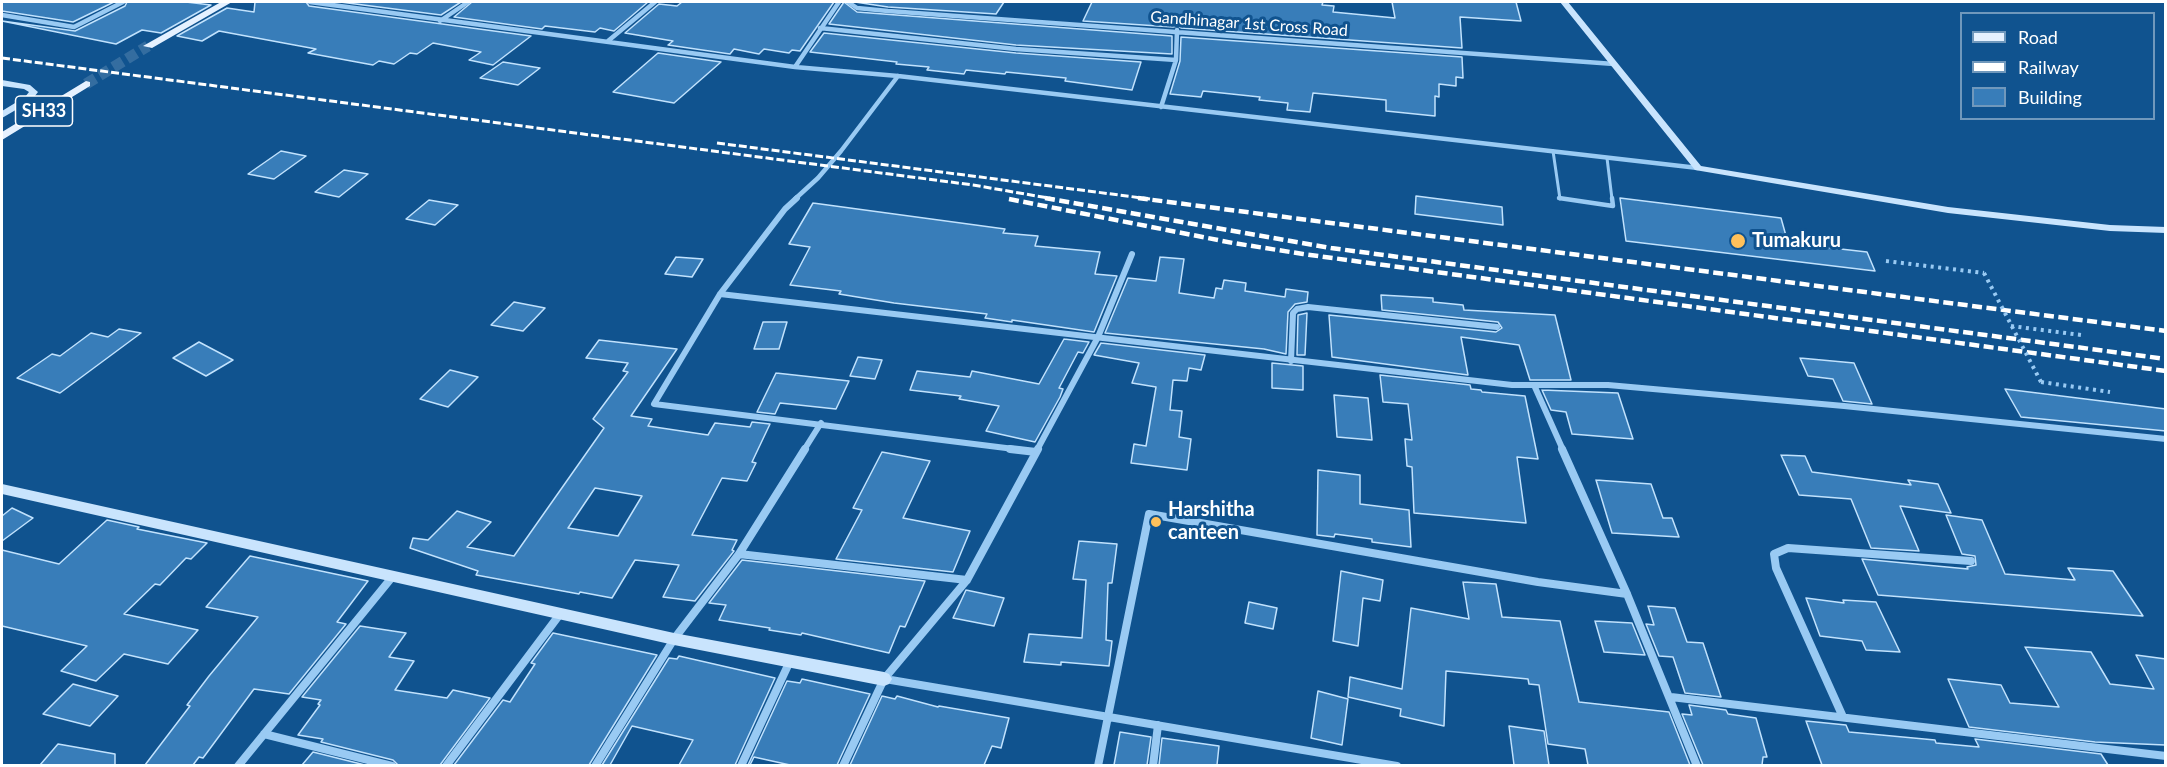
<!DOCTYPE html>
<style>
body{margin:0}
#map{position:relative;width:2167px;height:767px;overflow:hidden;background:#10538f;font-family:Lato,sans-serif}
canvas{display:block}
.frame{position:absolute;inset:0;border:3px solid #fff;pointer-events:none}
.legend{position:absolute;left:1960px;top:12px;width:195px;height:108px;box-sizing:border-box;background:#10538f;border:2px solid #7098bc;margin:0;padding:8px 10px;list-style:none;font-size:18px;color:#fff}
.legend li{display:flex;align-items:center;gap:12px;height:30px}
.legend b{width:30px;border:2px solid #7098bc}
</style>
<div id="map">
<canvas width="2167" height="767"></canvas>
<div class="frame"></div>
<ul class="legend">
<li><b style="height:8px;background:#e5f1ff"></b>Road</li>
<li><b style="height:8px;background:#fff"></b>Railway</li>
<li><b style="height:16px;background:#387db9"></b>Building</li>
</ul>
</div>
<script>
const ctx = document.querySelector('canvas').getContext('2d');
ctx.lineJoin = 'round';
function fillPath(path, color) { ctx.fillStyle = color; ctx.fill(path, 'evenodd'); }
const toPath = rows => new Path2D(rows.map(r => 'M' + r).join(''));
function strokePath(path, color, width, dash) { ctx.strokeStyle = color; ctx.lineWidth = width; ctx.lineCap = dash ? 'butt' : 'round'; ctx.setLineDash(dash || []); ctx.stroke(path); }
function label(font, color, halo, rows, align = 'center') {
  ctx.font = font + ' Lato,sans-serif'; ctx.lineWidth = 6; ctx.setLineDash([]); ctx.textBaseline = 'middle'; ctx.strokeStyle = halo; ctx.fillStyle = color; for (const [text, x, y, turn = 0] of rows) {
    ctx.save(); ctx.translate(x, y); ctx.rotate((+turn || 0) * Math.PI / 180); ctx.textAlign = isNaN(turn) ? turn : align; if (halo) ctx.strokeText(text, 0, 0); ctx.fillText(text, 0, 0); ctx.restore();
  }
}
const building = toPath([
 [2,2,114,2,73,22,2,11,2,2],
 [127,2,186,2,211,5,161,33,142,30,116,44,2,21,75,31,125,6,127,2],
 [255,2,306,2,309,6,531,36,493,65,469,60,481,52,433,43,417,54,410,53,394,64,379,61,373,65,308,53,316,49,219,31,202,41,177,36,227,8,254,12,255,2],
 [340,2,461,2,441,15,340,2],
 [472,2,648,2,614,31,600,28,595,32,545,26,542,29,454,17,472,2],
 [682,2,834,2,800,51,792,50,789,53,764,49,759,54,734,49,730,54,668,45,673,41,625,33,659,4,677,6,682,2],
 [844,2,857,12,1172,36,1172,54,1016,45,829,24,844,2],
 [855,2,1004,2,996,14,888,7,855,2],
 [1092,2,1323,2,1322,5,1334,6,1333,12,1395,18,1392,2,1516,2,1521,21,1460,17,1462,48,1181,28,1178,26,1173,27,1083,21,1092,2],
 [824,33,1016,53,1141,62,1132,90,1065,81,1066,78,1006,72,1005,74,966,70,964,74,927,70,929,67,896,64,897,62,810,52,824,33],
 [1181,37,1462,57,1463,78,1456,77,1456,86,1439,84,1439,97,1435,96,1435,116,1386,111,1386,100,1313,93,1310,112,1287,110,1288,103,1259,100,1260,97,1203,91,1201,97,1170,94,1180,61,1181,37],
 [658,53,721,62,674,103,613,92,658,53],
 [503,62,540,68,518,85,480,78,503,62],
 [281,151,306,156,274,179,248,174,281,151],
 [344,170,368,174,339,197,315,192,344,170],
 [1416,196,1502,207,1503,225,1415,214,1416,196],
 [1620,198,1781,218,1788,243,1867,252,1875,271,1626,241,1620,198],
 [429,200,458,205,435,225,406,219,429,200],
 [813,203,1005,229,1003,233,1038,236,1035,246,1100,252,1095,274,1117,276,1094,332,1012,320,1012,322,985,318,987,314,894,303,839,294,841,291,790,285,810,247,789,244,813,203],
 [676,257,703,259,692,277,665,274,676,257],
 [1160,257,1184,259,1179,293,1214,298,1216,288,1222,289,1224,280,1246,283,1245,291,1285,297,1286,289,1308,292,1307,302,1295,304,1288,312,1286,354,1264,349,1105,333,1128,278,1156,281,1160,257],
 [1381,295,1433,298,1433,302,1463,305,1464,310,1555,315,1571,380,1530,380,1519,345,1461,337,1468,375,1332,357,1329,315,1496,332,1502,328,1498,322,1382,310,1381,295],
 [514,302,545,308,523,331,491,325,514,302],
 [1307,313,1305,355,1297,355,1298,315,1307,313],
 [763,322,787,322,779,349,754,349,763,322],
 [119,329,141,333,60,393,17,378,52,354,60,356,91,333,108,337,119,329],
 [1064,339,1089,342,1083,353,1078,352,1059,388,1063,389,1060,397,1035,442,986,431,999,406,959,399,961,396,910,390,917,371,970,377,972,371,1039,384,1064,339],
 [599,340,677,349,631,416,652,419,648,426,708,435,715,423,750,427,752,422,770,424,752,462,756,463,747,481,722,478,692,535,737,540,732,550,734,551,695,601,663,597,679,565,635,560,612,598,580,592,579,594,476,575,478,571,410,548,413,538,428,540,457,511,491,522,467,547,514,556,604,428,593,419,628,372,623,371,628,363,586,358,599,340],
 [595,488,642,496,618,536,568,528,595,488],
 [199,342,233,360,206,376,173,358,199,342],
 [1101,343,1205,355,1201,370,1189,368,1187,381,1173,380,1170,410,1182,411,1179,437,1191,439,1187,470,1131,463,1134,444,1146,446,1156,387,1132,383,1139,363,1094,355,1101,343],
 [858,357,882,360,875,379,850,376,858,357],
 [1800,358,1854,363,1872,404,1843,401,1833,379,1808,376,1800,358],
 [1272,363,1303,366,1303,390,1272,388,1272,363],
 [450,370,478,377,448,407,420,399,450,370],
 [776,373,849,381,836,409,780,403,775,414,757,412,776,373],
 [1380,375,1470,385,1471,389,1481,390,1482,392,1525,396,1538,459,1517,457,1526,523,1414,513,1412,467,1407,466,1405,439,1412,440,1408,404,1383,402,1380,375],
 [2005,389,2166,409,2166,431,2021,417,2005,389],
 [1542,390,1618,393,1633,439,1572,434,1566,412,1551,410,1542,390],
 [1334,395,1368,398,1372,440,1337,437,1334,395],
 [882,452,930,461,903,518,970,531,953,572,836,559,862,510,853,508,882,452],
 [1781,455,1805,456,1812,472,1911,485,1908,480,1938,484,1951,513,1900,506,1919,551,1871,548,1851,499,1799,495,1781,455],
 [1318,470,1360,475,1360,504,1409,510,1411,547,1372,542,1372,539,1335,534,1334,537,1317,535,1318,470],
 [1596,480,1651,484,1663,518,1672,518,1679,537,1612,533,1596,480],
 [12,508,33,518,2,541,2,516,12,508],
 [1946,515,1982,520,2005,574,2075,580,2068,568,2113,571,2143,616,1878,595,1862,559,1968,569,1967,567,1976,565,1975,556,1962,554,1946,515],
 [107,520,139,527,137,529,207,543,191,559,186,558,160,585,155,584,124,614,198,630,168,664,124,654,96,681,61,671,87,646,2,626,2,550,59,564,107,520],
 [1079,541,1117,544,1112,583,1108,583,1106,640,1112,641,1109,666,1061,662,1061,665,1024,662,1029,634,1082,638,1086,580,1073,579,1079,541],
 [250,556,368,581,337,622,346,624,289,694,254,689,203,758,199,757,193,765,145,765,190,706,187,705,209,676,258,617,206,607,250,556],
 [742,560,925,581,905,627,900,626,889,653,802,633,801,635,769,630,770,628,719,620,726,605,709,603,742,560],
 [1341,571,1383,580,1380,601,1363,598,1358,646,1333,641,1341,571],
 [1463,582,1496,584,1502,617,1560,621,1579,702,1669,712,1690,765,1588,765,1585,749,1548,744,1539,685,1529,684,1528,679,1446,671,1444,726,1400,716,1401,709,1348,697,1350,677,1402,689,1411,608,1469,619,1463,582],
 [966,590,1004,598,994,626,953,618,966,590],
 [1806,598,1844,603,1843,600,1876,602,1900,652,1866,650,1862,641,1820,636,1806,598],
 [1249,602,1277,608,1273,629,1245,623,1249,602],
 [1648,606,1675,608,1687,642,1703,643,1721,697,1685,693,1673,657,1659,656,1646,624,1654,625,1648,606],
 [1595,621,1632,623,1645,655,1604,652,1595,621],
 [360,626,406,633,389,657,414,661,395,690,447,698,453,690,490,698,440,765,398,765,393,760,321,742,323,739,298,735,320,705,318,704,321,700,302,697,360,626],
 [553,633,657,655,589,765,454,765,503,700,510,702,535,664,531,663,553,633],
 [2025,647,2091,652,2110,684,2154,689,2136,655,2166,659,2165,745,2095,742,1969,727,1948,679,2001,685,2010,703,2059,707,2025,647],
 [679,656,775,678,735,765,679,765,693,740,632,726,610,765,602,765,669,658,677,659,679,656],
 [802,679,870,694,837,765,790,765,754,757,750,765,748,765,787,681,800,683,802,679],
 [73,684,118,696,90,726,43,714,73,684],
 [1318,691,1348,699,1342,745,1311,738,1318,691],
 [882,696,895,699,897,696,938,707,939,706,1009,718,1001,748,992,746,984,765,850,765,882,696],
 [1689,705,1726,710,1728,714,1756,718,1767,757,1763,757,1762,765,1703,765,1682,714,1692,715,1689,705],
 [1806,721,1846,725,1849,732,1935,740,1936,743,1979,747,1975,739,2101,754,2108,765,1822,765,1806,721],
 [1509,726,1544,731,1549,765,1514,765,1509,726],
 [1120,732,1151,737,1147,765,1114,765,1120,732],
 [1162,738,1219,746,1217,765,1159,765,1162,738],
 [58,744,115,754,115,765,40,765,58,744],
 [313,752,365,765,302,765,313,752]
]);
fillPath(building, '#387db9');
strokePath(building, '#c1e2fd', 1.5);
strokePath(toPath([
 [86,84,148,46]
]), '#346da0', 11, [11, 5]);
strokePath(toPath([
 [1886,261,1984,273],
 [2011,326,2081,335],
 [2041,382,2110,392]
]), '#99caf3', 4, [3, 4.5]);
strokePath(toPath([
 [1553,151,1560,199],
 [1607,158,1612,199]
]), '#99caf3', 3);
strokePath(toPath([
 [1559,198,1613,206,1612,198]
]), '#99caf3', 4.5);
strokePath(toPath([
 [310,2,795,67,898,76,1698,168],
 [848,2,857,8,888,11,1614,64],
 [2,15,74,27,123,2],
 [440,21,468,2],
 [820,28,1016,49,1176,60],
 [608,41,655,2],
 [795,67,839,2],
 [1161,107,1176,60,1177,30],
 [795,199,818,178,841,151,898,76]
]), '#99caf3', 4.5);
strokePath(toPath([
 [797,198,785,209,720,294,654,404,1022,450],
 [720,294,1512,385,1608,385,1844,406,2166,439],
 [1291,361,1293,313,1297,309,1308,307,1497,327],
 [1534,385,1563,450],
 [804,450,821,423],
 [1037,450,1098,337,1132,254]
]), '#99caf3', 6);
strokePath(toPath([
 [1010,449,1036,452],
 [1562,449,1627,594,1697,766],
 [739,554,967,580],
 [885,679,1397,766],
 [1671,697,2166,756],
 [1843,717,1776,568,1774,554,1788,548,1971,561],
 [264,734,392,766],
 [238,766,393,576],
 [446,766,560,614],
 [595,766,674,639,739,554,805,449],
 [741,766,790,661],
 [843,766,884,679,967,580,1038,449],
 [1098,766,1149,514,1538,582,1627,594],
 [1153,766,1158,725]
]), '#99caf3', 8);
fillPath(toPath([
 [1560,2,1568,2,1701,166,1948,207,2110,225,2166,227,2166,233,2110,231,1948,213,1695,170,1560,2],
 [2,80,30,85,38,92,31,101,2,118,2,111,25,97,29,92,24,89,2,86,2,80],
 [2,484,674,633,884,672,889,674,892,679,889,684,884,686,674,645,2,494,2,484]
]), '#c9e4fd');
fillPath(toPath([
 [221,2,232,2,152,48,143,46,221,2],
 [86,81,90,82,90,86,2,140,2,132,86,81]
]), '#e5f1ff');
strokePath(toPath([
 [2,58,973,185,1054,199],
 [717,143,1150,199]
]), '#fff', 3, [8, 3]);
strokePath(toPath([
 [1045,198,1331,248,2166,359],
 [1138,198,2166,331],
 [1009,199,1233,243,1303,254,2166,371]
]), '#fff', 4.5, [10, 4.5]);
strokePath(toPath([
 [1984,273,2041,382]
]), '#99caf3', 4, [3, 4.5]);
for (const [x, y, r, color] of [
 [1738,241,8,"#ffc15b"],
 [1156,522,6,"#ffc15b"]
]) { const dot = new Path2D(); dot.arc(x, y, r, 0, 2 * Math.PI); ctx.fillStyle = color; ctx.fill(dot); strokePath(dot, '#10538f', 2); }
label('16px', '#fff', '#10538f', [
 ["Gandhinagar 1st Cross Road",1249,24,4]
]);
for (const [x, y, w] of [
 [44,111,57]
]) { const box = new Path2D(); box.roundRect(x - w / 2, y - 15, w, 30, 4.5); ctx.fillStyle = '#10538f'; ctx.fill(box); strokePath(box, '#fff', 1.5); }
label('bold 18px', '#fff', null, [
 ["SH33",44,111]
]);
label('bold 20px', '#fff', '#10538f', [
 ["Tumakuru",1752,241],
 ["Harshitha",1168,510],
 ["canteen",1168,533]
], 'left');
</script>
